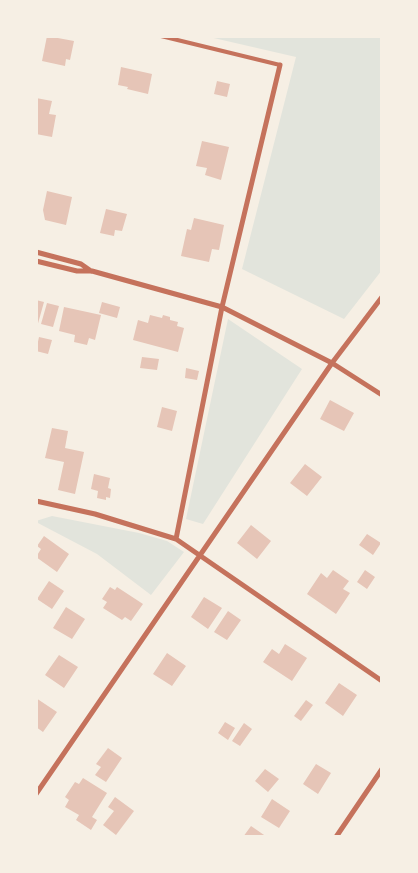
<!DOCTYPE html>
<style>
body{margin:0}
#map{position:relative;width:418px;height:873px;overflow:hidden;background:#f6efe4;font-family:Barlow,sans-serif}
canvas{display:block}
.frame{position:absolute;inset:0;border:38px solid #f6efe4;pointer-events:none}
</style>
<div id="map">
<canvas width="418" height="873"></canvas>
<div class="frame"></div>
</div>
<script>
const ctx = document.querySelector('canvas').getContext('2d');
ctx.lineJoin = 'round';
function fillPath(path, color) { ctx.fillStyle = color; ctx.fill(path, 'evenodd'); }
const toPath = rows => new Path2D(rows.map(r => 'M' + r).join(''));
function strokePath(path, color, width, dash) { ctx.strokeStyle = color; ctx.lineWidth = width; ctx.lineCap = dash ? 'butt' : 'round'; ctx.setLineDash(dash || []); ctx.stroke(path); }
fillPath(toPath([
 [205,36,382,36,382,270,344,319,242,269,296,57],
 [228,319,302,369,203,524,186,519],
 [52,516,139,533,167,541,184,552,151,595,97,554,36,522,36,521]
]), '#e2e4dc');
fillPath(toPath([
 [47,36,74,41,70,60,66,59,65,66,42,61],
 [121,67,152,74,148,94,127,89,128,87,118,85],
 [217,81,230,84,227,97,214,94],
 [36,98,52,101,49,114,56,115,52,137,36,134],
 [202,141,229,147,221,180,205,175,207,168,196,166],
 [47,191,72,197,66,225,45,220,43,210],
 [106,209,127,214,122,231,115,230,114,236,100,233],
 [194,218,224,225,219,250,212,249,209,262,181,256,187,229,191,230],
 [36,300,44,302,37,327,36,327],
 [102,302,120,307,117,318,99,313],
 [47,303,59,306,53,327,41,324],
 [64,307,101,315,95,340,89,338,87,345,74,342,75,335,59,331],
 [150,315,162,318,163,315,170,317,170,320,178,322,177,326,184,328,178,352,133,340,138,320,148,323],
 [39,337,52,340,48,354,36,351],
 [142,357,159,359,157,370,140,368],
 [186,368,199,371,197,380,185,378],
 [330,400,354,413,344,431,320,419],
 [162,407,177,411,172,431,157,427],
 [52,428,68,431,65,448,84,452,75,494,58,490,64,462,45,458],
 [305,464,322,477,307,496,290,483],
 [94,474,110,478,108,488,111,489,110,498,106,497,106,500,97,498,98,491,91,489],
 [251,525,271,541,257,559,237,543],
 [367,534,381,543,373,555,359,545],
 [44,536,69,554,57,572,36,557,41,549,37,546],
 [333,570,349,581,343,589,350,593,336,614,307,594,321,573,327,578],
 [365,570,375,577,367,589,357,582],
 [49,581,64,591,52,609,37,599],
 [110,587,115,590,117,587,143,604,131,621,125,617,122,620,103,608,107,602,102,599],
 [204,597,222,608,208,629,191,617],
 [66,607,85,619,72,639,53,628],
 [228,611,241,620,227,640,214,632],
 [285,644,307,658,292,681,263,662,272,649,279,654],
 [167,653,186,666,172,686,153,674],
 [59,655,78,667,64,688,45,675],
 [339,683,357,695,343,716,325,703],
 [36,698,57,712,43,732,36,727],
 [306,700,313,705,301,721,294,716],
 [225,722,235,728,228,740,218,733],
 [244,723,252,729,240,746,232,741],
 [108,748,122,758,106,782,95,775,101,767,96,764],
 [316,764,331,773,318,794,303,784],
 [265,769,279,779,268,792,255,781],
 [83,778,107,793,92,817,97,820,91,830,76,820,79,815,65,807,69,800,65,797,75,782,79,784],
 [115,797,134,811,116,835,103,825,114,811,108,807],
 [272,799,290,811,279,828,261,817],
 [251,826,267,837,243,837]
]), '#e6c5b7');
strokePath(toPath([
 [161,36,280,65]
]), '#c5725c', 4);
strokePath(toPath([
 [36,252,81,264,91,271],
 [36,261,77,271,92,271,222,307,332,363,382,395],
 [36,501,95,514,176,539,382,681],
 [176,539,222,307,280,65],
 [36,794,332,363,382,297],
 [336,837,382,769]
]), '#c5725c', 5);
</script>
